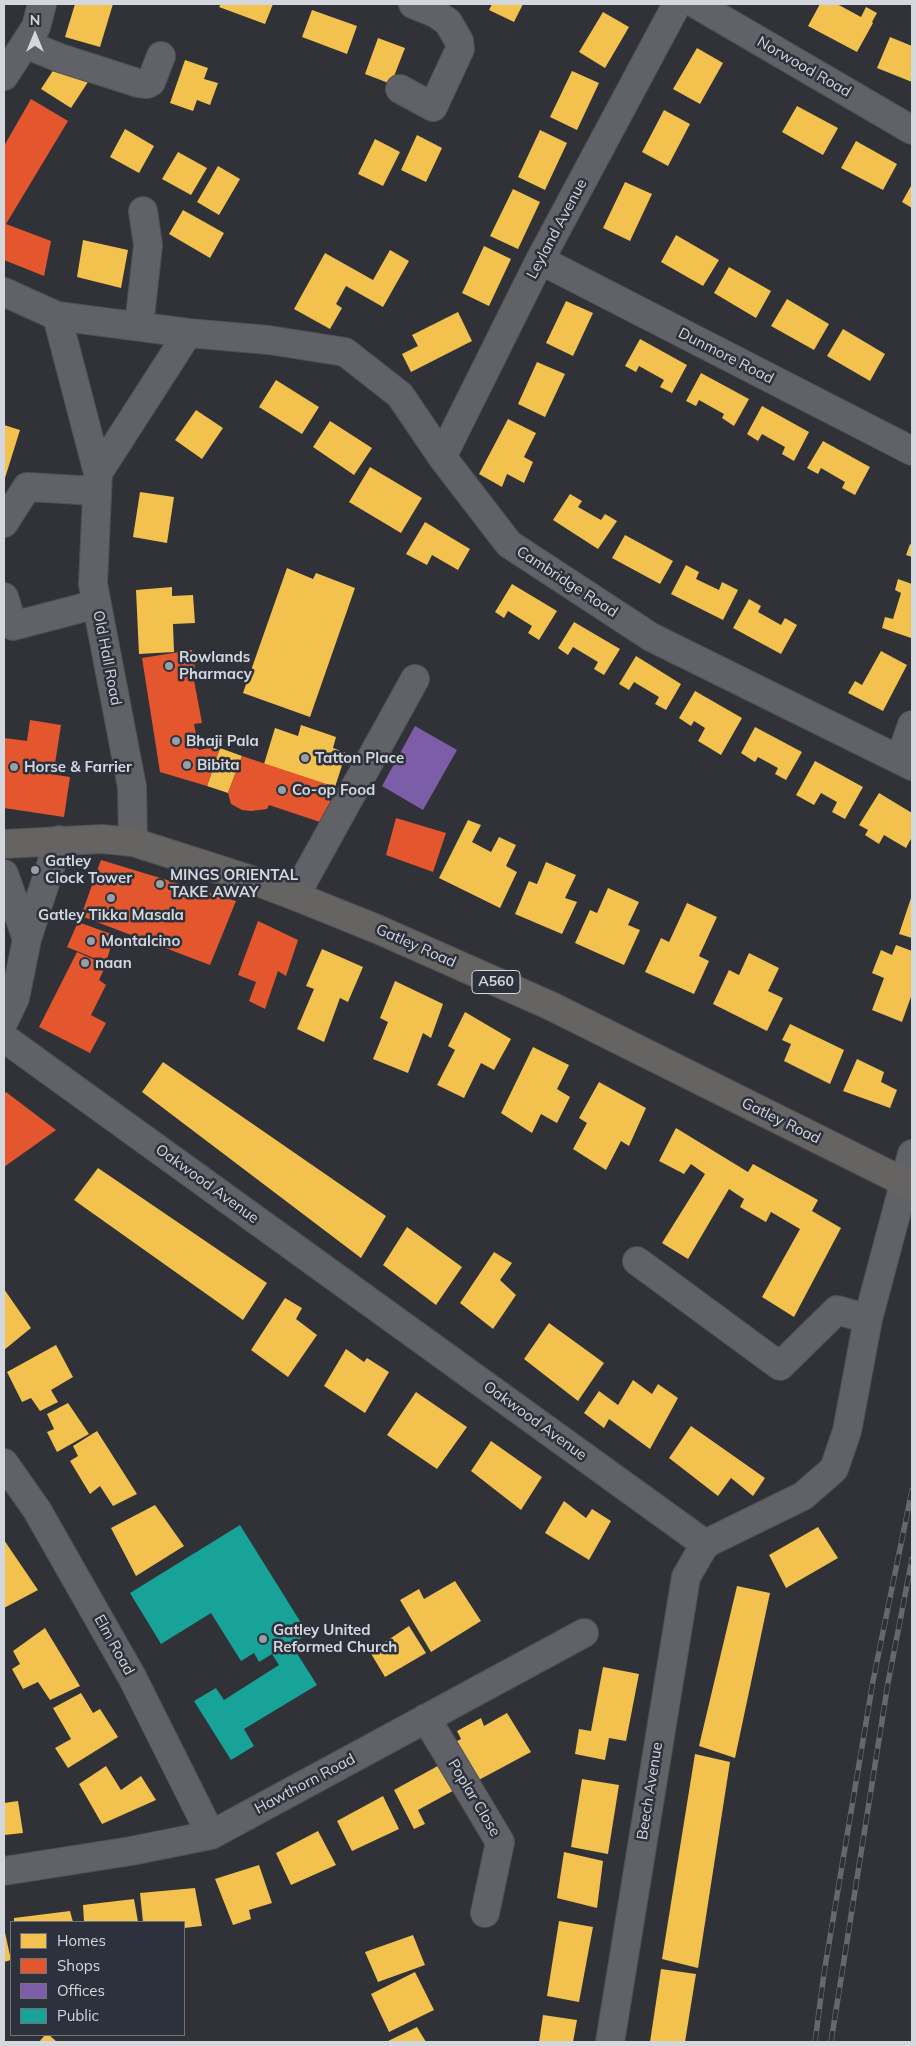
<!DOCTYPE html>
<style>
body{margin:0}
#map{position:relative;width:916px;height:2046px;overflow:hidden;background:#303238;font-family:Mulish,sans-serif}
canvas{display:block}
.frame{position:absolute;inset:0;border:5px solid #d4d7de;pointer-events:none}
.legend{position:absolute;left:10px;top:1921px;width:175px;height:115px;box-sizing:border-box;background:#2c313b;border:1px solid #6f737c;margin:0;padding:6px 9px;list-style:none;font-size:15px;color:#d4d7de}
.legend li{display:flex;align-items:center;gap:10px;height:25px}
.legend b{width:25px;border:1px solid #6f737c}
.north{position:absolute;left:10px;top:10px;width:50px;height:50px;-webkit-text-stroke:4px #2c313b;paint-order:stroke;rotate:0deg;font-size:14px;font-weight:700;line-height:20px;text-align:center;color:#d4d7de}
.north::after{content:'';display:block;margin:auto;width:18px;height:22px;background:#d4d7de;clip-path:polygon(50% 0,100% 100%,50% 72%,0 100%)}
</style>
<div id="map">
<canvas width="916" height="2046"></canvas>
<div class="frame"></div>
<ul class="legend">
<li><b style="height:14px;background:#f2c14e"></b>Homes</li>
<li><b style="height:14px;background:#e4572e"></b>Shops</li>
<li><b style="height:14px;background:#7b5ea7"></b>Offices</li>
<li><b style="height:14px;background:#17a398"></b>Public</li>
</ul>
<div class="north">N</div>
</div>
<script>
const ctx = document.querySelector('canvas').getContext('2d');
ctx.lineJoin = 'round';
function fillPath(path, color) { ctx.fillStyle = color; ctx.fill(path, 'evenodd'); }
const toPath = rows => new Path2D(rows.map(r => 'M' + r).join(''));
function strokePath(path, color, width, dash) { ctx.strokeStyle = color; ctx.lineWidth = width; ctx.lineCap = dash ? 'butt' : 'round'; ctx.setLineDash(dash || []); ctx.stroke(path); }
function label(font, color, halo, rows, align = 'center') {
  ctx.font = font + ' Mulish,sans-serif'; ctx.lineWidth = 5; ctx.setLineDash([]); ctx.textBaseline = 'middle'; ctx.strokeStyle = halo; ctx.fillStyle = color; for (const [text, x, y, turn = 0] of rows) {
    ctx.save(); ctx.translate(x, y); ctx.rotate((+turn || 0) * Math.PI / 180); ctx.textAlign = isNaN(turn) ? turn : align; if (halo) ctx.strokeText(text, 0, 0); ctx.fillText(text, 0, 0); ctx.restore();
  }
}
fillPath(toPath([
 [75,4,113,4,100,47,65,37],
 [221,4,273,4,265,24,219,7],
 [492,4,523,4,514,22,489,10],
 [820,4,837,4,861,17,866,7,877,13,872,22,873,23,857,52,808,26],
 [312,10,357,26,347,54,302,37],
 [603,12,629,27,605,68,579,52],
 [890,37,912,46,912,82,877,68],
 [378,38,405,48,391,84,365,74],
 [697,48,723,63,700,104,673,89],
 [185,60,208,68,204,79,218,83,210,105,197,100,193,111,170,103],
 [58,63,88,82,71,108,41,89],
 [572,71,599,83,577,130,550,117],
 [797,106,838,128,823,155,782,132],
 [664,110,690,124,668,166,642,152],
 [125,129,154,146,139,173,110,157],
 [540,130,567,143,545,190,518,177],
 [417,135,442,148,426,182,401,170],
 [375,139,400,152,383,186,358,174],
 [856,141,897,164,883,190,841,168],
 [178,152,207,168,191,195,162,179],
 [218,166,240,179,219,215,197,202],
 [625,182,652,194,630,241,603,228],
 [912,184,912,208,902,202],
 [513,189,540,202,518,249,490,236],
 [183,210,224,233,210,258,169,234],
 [676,235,719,260,703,286,661,262],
 [83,240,128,250,121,288,77,277],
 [484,246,511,259,489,306,462,293],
 [390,250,409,261,383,307,346,286,336,304,342,308,330,329,294,309,325,253,373,280],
 [729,267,771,291,756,318,714,293],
 [787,299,829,324,814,350,771,326],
 [566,301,593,313,573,356,546,343],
 [458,312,472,341,411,372,402,354,418,346,412,335],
 [843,329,885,354,870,381,827,356],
 [640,339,687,365,672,393,660,387,664,380,639,366,636,372,625,366],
 [537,362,565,374,545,417,518,404],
 [701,373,749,399,734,426,722,418,724,414,699,400,696,406,686,401],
 [276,380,319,407,302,434,259,407],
 [762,406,809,432,794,461,782,454,785,447,762,434,758,441,747,434],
 [196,410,223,428,202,459,175,440],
 [508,419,536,433,524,457,533,462,524,483,507,474,502,487,479,474],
 [330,421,372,448,354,475,313,447],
 [4,425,20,430,5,478,4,477],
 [823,441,870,467,855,495,842,488,845,482,821,468,818,474,807,468],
 [370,467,422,498,401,533,349,502],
 [140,492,174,497,167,543,133,537],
 [570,494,582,501,578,507,601,520,605,514,617,521,598,549,553,520],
 [425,522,470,549,458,570,432,555,427,565,406,554],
 [625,535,673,561,660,584,612,558],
 [910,544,912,545,912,557,906,555],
 [686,565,699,572,696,579,719,590,722,582,738,590,723,620,671,594],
 [287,568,313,579,316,573,355,588,310,717,243,693],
 [898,579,912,584,911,638,882,628,885,617,893,619,901,593,895,590],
 [512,584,557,611,539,640,528,633,532,626,508,611,504,618,495,612],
 [172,587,172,596,193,595,195,623,173,624,174,652,139,654,136,590],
 [749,599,761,606,758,612,781,625,785,618,797,625,781,654,733,628],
 [574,622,620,649,604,675,594,669,598,662,573,647,568,655,558,648],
 [881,651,907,665,883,711,848,693,855,681,862,685],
 [636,656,681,684,666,710,655,704,659,697,634,682,629,690,619,684],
 [695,691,742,718,721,755,698,741,705,728,694,721,691,726,679,718],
 [301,725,336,737,333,748,346,753,335,787,264,764,275,728,298,736],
 [755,727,802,752,786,780,775,774,778,768,758,757,755,762,741,753],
 [220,748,242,756,228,793,207,786],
 [815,761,863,787,845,819,832,812,837,802,821,793,814,805,796,795],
 [879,793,912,813,912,837,906,848,884,835,879,844,865,835,868,830,859,825],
 [468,820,481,825,472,842,491,852,499,837,516,845,506,866,517,872,500,908,439,878],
 [546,862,576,875,565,898,577,902,562,934,515,914,529,881,537,884],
 [608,888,639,902,628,925,640,930,624,965,575,943,590,910,597,913],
 [912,895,912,938,899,934],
 [687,903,717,917,699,956,709,961,694,994,645,972,661,938,669,942],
 [896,945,912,951,912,994,902,1022,872,1010,884,978,872,973,881,950,892,955],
 [322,949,363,967,348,1002,340,998,324,1042,297,1029,314,989,306,986],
 [749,953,779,968,768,991,783,998,767,1031,713,1004,729,970,739,975],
 [395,981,443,1004,431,1038,423,1033,408,1073,373,1059,388,1022,380,1018],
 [465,1012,511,1039,494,1070,481,1063,464,1098,437,1085,455,1050,448,1046],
 [790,1024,844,1050,830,1084,784,1061,791,1044,782,1040],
 [533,1047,569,1065,557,1089,570,1097,557,1123,541,1114,532,1133,501,1113],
 [857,1059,884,1072,881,1082,897,1090,890,1108,843,1091],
 [163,1062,386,1216,361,1258,142,1092],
 [599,1082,646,1108,629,1146,621,1141,606,1170,573,1149,587,1123,579,1118],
 [676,1128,748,1172,753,1164,818,1200,812,1211,841,1228,794,1317,762,1297,800,1229,771,1212,766,1222,740,1207,744,1199,729,1189,688,1259,662,1243,705,1174,691,1164,684,1174,659,1161],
 [98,1168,267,1283,243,1320,74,1200],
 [407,1227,462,1267,436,1305,383,1265],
 [494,1252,512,1263,500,1280,516,1295,493,1329,460,1303],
 [4,1289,31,1328,4,1350],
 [285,1298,302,1308,296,1319,317,1335,288,1377,251,1350],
 [549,1323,604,1363,578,1401,524,1359],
 [56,1345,73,1377,51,1390,58,1402,40,1411,31,1398,22,1402,7,1372],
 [346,1349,364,1362,367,1358,389,1372,365,1413,324,1386],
 [633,1380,652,1394,658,1384,678,1398,650,1449,609,1419,604,1428,584,1413,599,1391,618,1405],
 [416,1392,467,1427,437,1469,387,1435],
 [68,1403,89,1434,57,1452,47,1432,54,1429,47,1414],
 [691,1426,765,1478,753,1496,731,1478,718,1496,669,1458],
 [97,1431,137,1494,113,1506,100,1486,90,1494,70,1461,78,1456,73,1446],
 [491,1441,542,1477,521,1510,471,1471],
 [564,1501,586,1518,592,1509,611,1521,589,1560,545,1533],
 [155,1505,184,1546,136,1576,111,1528],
 [818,1527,838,1558,786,1588,769,1555],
 [4,1540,38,1590,4,1608],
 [455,1581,481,1621,431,1652,400,1600,419,1589,424,1599],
 [737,1586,770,1593,735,1758,699,1746],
 [409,1626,426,1653,385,1677,370,1652],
 [45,1628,80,1686,50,1700,38,1682,23,1689,12,1669,20,1664,13,1651],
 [603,1667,639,1674,626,1741,609,1738,605,1760,575,1754,579,1729,591,1731],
 [81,1693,93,1713,100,1709,118,1737,68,1768,55,1748,71,1739,53,1708],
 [507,1713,531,1752,475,1782,453,1743,461,1739,457,1731,481,1718,484,1726],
 [695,1754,730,1762,698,1968,662,1959],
 [445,1762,460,1787,418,1810,425,1824,414,1829,394,1790],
 [106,1766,121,1790,141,1776,156,1800,102,1824,79,1784],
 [582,1779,619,1785,608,1854,571,1847],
 [383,1796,399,1829,352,1851,337,1821],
 [18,1801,23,1833,4,1835,4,1803],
 [318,1831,336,1865,291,1885,276,1853],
 [564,1852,603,1861,597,1908,557,1898],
 [259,1865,272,1903,249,1910,251,1919,233,1925,215,1879],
 [195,1888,202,1926,184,1928,184,1922,143,1922,140,1893],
 [134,1899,138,1922,84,1922,83,1905],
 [70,1911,73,1922,14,1922,14,1918],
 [559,1921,593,1927,579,2002,547,1996],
 [4,1928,11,1960,4,1962],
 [413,1935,425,1965,378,1982,365,1952],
 [661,1969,696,1974,685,2042,650,2042],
 [415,1972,434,2010,389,2032,371,1994],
 [543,2015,577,2020,573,2042,539,2042],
 [417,2027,426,2042,386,2042],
 [45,2035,49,2035,57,2042,39,2042]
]), '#f2c14e');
fillPath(toPath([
 [31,99,68,121,6,224,51,241,44,276,4,260,4,146],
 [192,650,196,674,193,675,202,723,194,724,199,750,213,747,220,748,207,786,160,772,142,658],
 [30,720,61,725,55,764,26,760,24,770,70,777,64,817,4,808,4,738,27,741],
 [242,756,335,787,323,823,269,805,267,809,251,811,242,810,231,804,228,793],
 [396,818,446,833,433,872,386,855],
 [101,860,236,901,210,965,81,916],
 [258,921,298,940,286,976,278,971,265,1009,249,1001,256,982,238,975],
 [78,922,114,935,106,963,67,947],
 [77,952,106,965,99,980,106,985,91,1015,106,1023,90,1053,39,1027],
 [6,1092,56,1130,4,1167,4,1094]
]), '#e4572e');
fillPath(toPath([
 [415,726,457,750,423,810,382,786]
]), '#7b5ea7');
fillPath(toPath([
 [240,1525,308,1634,291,1644,317,1685,244,1729,254,1746,231,1760,194,1701,216,1688,224,1700,279,1665,272,1654,259,1662,254,1653,241,1661,211,1613,161,1644,130,1593]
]), '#17a398');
const minor = toPath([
 [696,4,912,130],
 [25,44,60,58,138,83,147,84,151,82,161,56],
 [4,76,36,27,42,4],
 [400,89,433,107,460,49,459,41,448,22,435,13,413,4],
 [540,260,912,451],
 [4,292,57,316,188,333,269,340,345,352,400,395,442,457,509,544,651,637,912,766],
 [57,316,98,473,93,584,132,787,133,842],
 [139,326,148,245,143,211],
 [442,457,540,260,677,4],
 [98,473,188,333],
 [4,523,27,487,97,491],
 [4,597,13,626,97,604],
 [900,759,912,725],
 [4,874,27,939],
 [295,896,415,679],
 [4,1021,15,998,27,939,59,840],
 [4,1038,705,1544,803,1496,834,1469,847,1431,868,1319,912,1154],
 [637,1261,780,1366,837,1310,868,1319],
 [4,1463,37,1510,132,1677,211,1835],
 [426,1718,500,1842,485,1913],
 [4,1871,131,1851,211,1835,584,1633],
 [610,2042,686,1577,705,1544]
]);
const major = toPath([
 [4,844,102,839,133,842,258,882,295,896,377,929,551,1006,912,1186]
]);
strokePath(minor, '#4d5055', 30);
strokePath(major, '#4d5055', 30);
strokePath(minor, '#616267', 28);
strokePath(major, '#666463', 28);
const rail = toPath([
 [815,2042,824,1973,873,1681,912,1490],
 [831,2042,888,1683,912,1559]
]);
strokePath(rail, '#66686c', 5.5);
strokePath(rail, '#2c313b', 4, [11]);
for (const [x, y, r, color] of [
 [169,666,5,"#9b9da4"],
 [176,741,5,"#9b9da4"],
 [305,758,5,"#9b9da4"],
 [187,765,5,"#9b9da4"],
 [14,767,5,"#9b9da4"],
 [282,790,5,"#9b9da4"],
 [35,870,5,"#9b9da4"],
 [160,884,5,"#9b9da4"],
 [111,898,5,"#9b9da4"],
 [91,941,5,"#9b9da4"],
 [85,963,5,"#9b9da4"],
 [263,1639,5,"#9b9da4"]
]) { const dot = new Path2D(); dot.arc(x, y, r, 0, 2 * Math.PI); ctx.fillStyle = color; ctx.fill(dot); strokePath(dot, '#2c313b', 2); }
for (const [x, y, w] of [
 [496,982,48]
]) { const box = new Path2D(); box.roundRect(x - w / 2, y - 11.5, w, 23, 4); ctx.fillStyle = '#2c313b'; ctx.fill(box); strokePath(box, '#d4d7de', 1); }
label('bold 14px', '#d4d7de', null, [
 ["A560",496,982]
]);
label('15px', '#d4d7de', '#2c313b', [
 ["Norwood Road",804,67,30],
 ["Leyland Avenue",557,229,-62],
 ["Dunmore Road",726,356,27],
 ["Cambridge Road",567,582,33],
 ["Old Hall Road",107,658,79],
 ["Gatley Road",416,946,24],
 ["Gatley Road",781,1121,26],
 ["Oakwood Avenue",207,1184,36],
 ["Oakwood Avenue",535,1421,36],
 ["Elm Road",114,1645,61],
 ["Hawthorn Road",305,1784,-28],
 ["Beech Avenue",650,1791,-81],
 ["Poplar Close",474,1798,59]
]);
label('bold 15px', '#d4d7de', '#2c313b', [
 ["Rowlands",179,657],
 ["Pharmacy",179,674],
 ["Bhaji Pala",186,741],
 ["Tatton Place",315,758],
 ["Bibita",197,765],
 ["Horse & Farrier",24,767],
 ["Co-op Food",292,790],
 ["Gatley",45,861],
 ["Clock Tower",45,878],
 ["MINGS ORIENTAL",170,875],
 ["TAKE AWAY",170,892],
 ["Gatley Tikka Masala",111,915,"center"],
 ["Montalcino",101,941],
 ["naan",95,963],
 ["Gatley United",273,1630],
 ["Reformed Church",273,1647]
], 'left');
</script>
